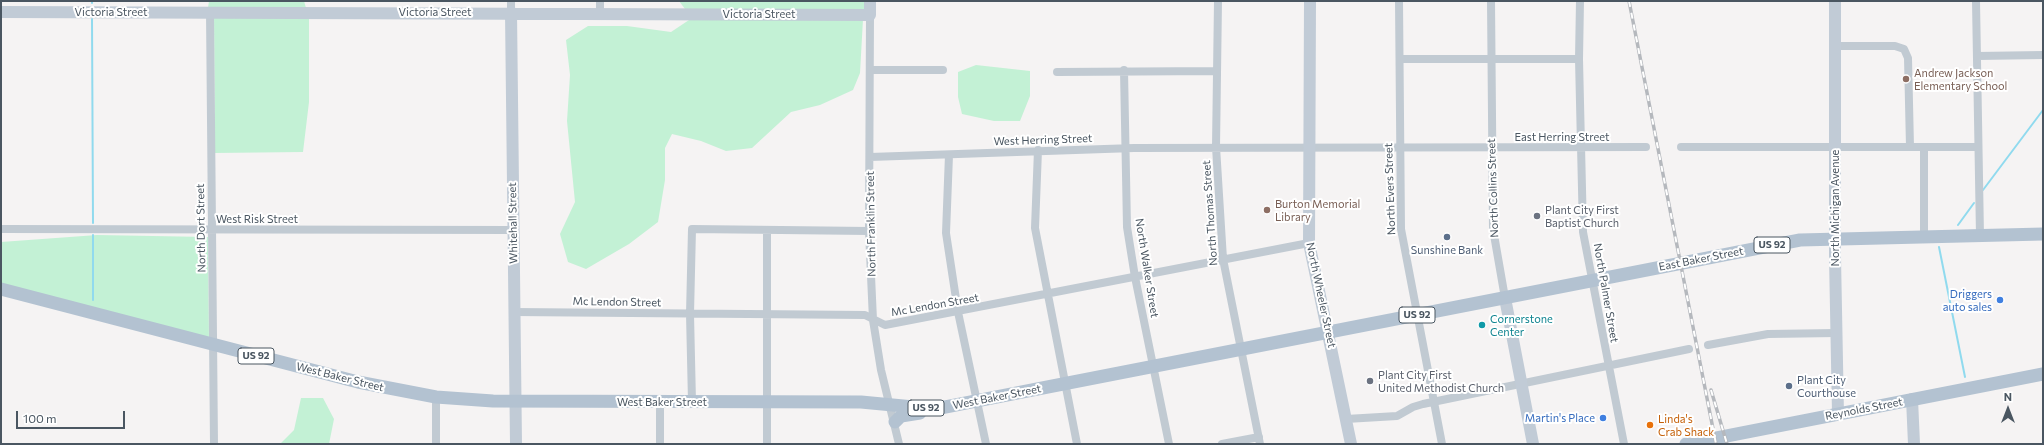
<!DOCTYPE html>
<style>
body{margin:0}
#map{position:relative;width:2044px;height:445px;overflow:hidden;background:#f5f3f3;font-family:Commissioner,sans-serif}
canvas{display:block}
.frame{position:absolute;inset:0;border:2px solid #4a5661;pointer-events:none}
.north{position:absolute;left:1988px;top:389px;width:40px;height:40px;-webkit-text-stroke:3px #fff;paint-order:stroke;rotate:0deg;font-size:11px;font-weight:700;line-height:16px;text-align:center;color:#4a5661}
.north::after{content:'';display:block;margin:auto;width:14px;height:18px;background:#4a5661;clip-path:polygon(50% 0,100% 100%,50% 72%,0 100%)}
.scale{position:absolute;left:16px;top:411px;width:109px;height:18px;box-sizing:border-box;border:2px solid #4a5661;border-top:0;padding-left:5px;font-size:12px;line-height:14px;white-space:nowrap;color:#4a5661;-webkit-text-stroke:3px #fff;paint-order:stroke}
</style>
<div id="map">
<canvas width="2044" height="445"></canvas>
<div class="frame"></div>
<div class="north">N</div>
<div class="scale">100 m</div>
</div>
<script>
const ctx = document.querySelector('canvas').getContext('2d');
ctx.lineJoin = 'round';
function fillPath(path, color) { ctx.fillStyle = color; ctx.fill(path, 'evenodd'); }
const toPath = rows => new Path2D(rows.map(r => 'M' + r).join(''));
function strokePath(path, color, width, dash) { ctx.strokeStyle = color; ctx.lineWidth = width; ctx.lineCap = dash ? 'butt' : 'round'; ctx.setLineDash(dash || []); ctx.stroke(path); }
function label(font, color, halo, rows, align = 'center') {
  ctx.font = font + ' Commissioner,sans-serif'; ctx.lineWidth = 4; ctx.setLineDash([]); ctx.textBaseline = 'middle'; ctx.strokeStyle = halo; ctx.fillStyle = color; for (const [text, x, y, turn = 0] of rows) {
    ctx.save(); ctx.translate(x, y); ctx.rotate((+turn || 0) * Math.PI / 180); ctx.textAlign = isNaN(turn) ? turn : align; if (halo) ctx.strokeText(text, 0, 0); ctx.fillText(text, 0, 0); ctx.restore();
  }
}
fillPath(toPath([
 [209,1,304,1,306,8,208,8],
 [679,1,864,1,864,10,685,9],
 [214,16,309,16,309,102,303,152,215,153],
 [692,18,863,19,860,73,853,90,820,105,791,112,752,148,726,151,701,141,672,134,665,148,665,180,658,222,629,244,586,269,568,262,560,234,575,202,567,121,570,75,566,40,588,26,627,26,671,32],
 [976,65,1030,71,1030,96,1020,121,994,121,962,114,958,97,958,72],
 [97,235,208,237,209,340,1,285,1,242],
 [301,398,323,398,334,419,329,444,280,444,294,430]
]), '#c3f1d5');
strokePath(toPath([
 [92,1,92,3],
 [92,19,93,223],
 [1983,190,2043,110],
 [1958,225,1974,203],
 [1939,247,1965,377],
 [93,300,93,235]
]), '#90daee', 2);
strokePath(toPath([
 [511,1,511,12],
 [1218,1,1216,147,1223,259,1260,444],
 [1399,1,1401,229,1442,444],
 [1491,1,1493,229,1505,298],
 [1580,1,1579,59,1583,232,1624,444],
 [1976,1,1980,236],
 [210,12,214,444],
 [600,13,600,1],
 [870,15,869,231,873,320,881,370,899,444],
 [1835,46,1895,46,1904,49,1908,58,1910,147],
 [1977,56,2043,55],
 [1400,59,1579,59],
 [871,70,943,70],
 [1124,70,1127,227,1135,277,1169,444],
 [1057,72,1217,71],
 [1681,147,1977,147],
 [1924,147,1924,237],
 [1038,150,1035,228,1077,444],
 [949,155,946,233,958,312,986,444],
 [870,157,1134,148,1646,147],
 [1,229,512,230],
 [514,312,865,315,885,325,1309,243],
 [1708,345,1768,334,1836,333],
 [660,402,660,444],
 [692,402,690,314,692,229,869,231],
 [1346,419,1397,416,1413,407,1423,404,1689,349],
 [436,444,436,397],
 [767,444,767,231],
 [1222,444,1259,437]
]), '#c1cad2', 8);
strokePath(toPath([
 [1310,1,1309,243,1351,444],
 [1835,1,1835,257,1838,414],
 [1,12,870,15,870,1],
 [511,12,516,444],
 [1505,298,1533,444],
 [1912,399,1914,444]
]), '#c1cbd6', 12);
strokePath(toPath([
 [1,289,358,382,436,397,493,401,861,402,935,409,1800,240,2043,234],
 [895,422,901,416,920,413],
 [1686,444,2043,374]
]), '#b3c2d1', 13);
const rail = toPath([
 [1629,1,1716,444],
 [1711,390,1727,444]
]);
strokePath(rail, '#b5b8bd', 3.5);
strokePath(rail, '#fff', 2, [6]);
for (const [x, y, r, color] of [
 [1906,79,4,"#8d6e63"],
 [1267,210,4,"#8d6e63"],
 [1537,216,4,"#6b7280"],
 [1447,237,4,"#5c6f8a"],
 [2000,300,4,"#3f7fe0"],
 [1482,325,4,"#0f9aa8"],
 [1370,381,4,"#6b7280"],
 [1789,386,4,"#5c6f8a"],
 [1603,418,4,"#3f7fe0"],
 [1650,425,4,"#e8710a"]
]) { const dot = new Path2D(); dot.arc(x, y, r, 0, 2 * Math.PI); ctx.fillStyle = color; ctx.fill(dot); strokePath(dot, '#fff', 1.5); }
for (const [x, y, w] of [
 [1772,245,36],
 [1417,315,36],
 [256,356,36],
 [926,408,36]
]) { const box = new Path2D(); box.roundRect(x - w / 2, y - 8, w, 16, 3); ctx.fillStyle = '#fff'; ctx.fill(box); strokePath(box, '#4a5661', 1); }
label('bold 10px', '#4a5661', null, [
 ["US 92",1772,245],
 ["US 92",1417,315],
 ["US 92",256,356],
 ["US 92",926,408]
]);
label('11px', '#4a5661', '#fff', [
 ["Victoria Street",111,12],
 ["Victoria Street",435,12],
 ["Victoria Street",759,14],
 ["East Herring Street",1562,137],
 ["West Herring Street",1043,140,-2],
 ["North Collins Street",1493,188,-92],
 ["North Evers Street",1390,189,-92],
 ["North Michigan Avenue",1835,208,-90],
 ["North Thomas Street",1210,213,-94],
 ["West Risk Street",257,219],
 ["Whitehall Street",513,223,-91],
 ["North Franklin Street",871,224,-91],
 ["North Dort Street",201,228,-91],
 ["East Baker Street",1701,259,-11],
 ["North Walker Street",1147,268,81],
 ["North Palmer Street",1606,293,80],
 ["North Wheeler Street",1321,295,78],
 ["Mc Lendon Street",617,302,1],
 ["Mc Lendon Street",935,305,-10],
 ["West Baker Street",340,377,14],
 ["West Baker Street",997,397,-11],
 ["West Baker Street",662,402],
 ["Reynolds Street",1864,409,-11]
]);
label('11px', '#785e54', '#fff', [
 ["Andrew Jackson",1914,73],
 ["Elementary School",1914,86],
 ["Burton Memorial",1275,204],
 ["Library",1275,217]
], 'left');
label('11px', '#5b616d', '#fff', [
 ["Plant City First",1545,210],
 ["Baptist Church",1545,223],
 ["Plant City First",1378,375],
 ["United Methodist Church",1378,388]
], 'left');
label('11px', '#4e5e75', '#fff', [
 ["Sunshine Bank",1447,250],
 ["Plant City",1797,380,"left"],
 ["Courthouse",1797,393,"left"]
]);
label('11px', '#366cbe', '#fff', [
 ["Driggers",1992,294],
 ["auto sales",1992,307],
 ["Martin's Place",1595,418]
], 'right');
label('11px', '#0d838f', '#fff', [
 ["Cornerstone",1490,319],
 ["Center",1490,332]
], 'left');
label('11px', '#c56008', '#fff', [
 ["Linda's",1658,419],
 ["Crab Shack",1658,432]
], 'left');
</script>
